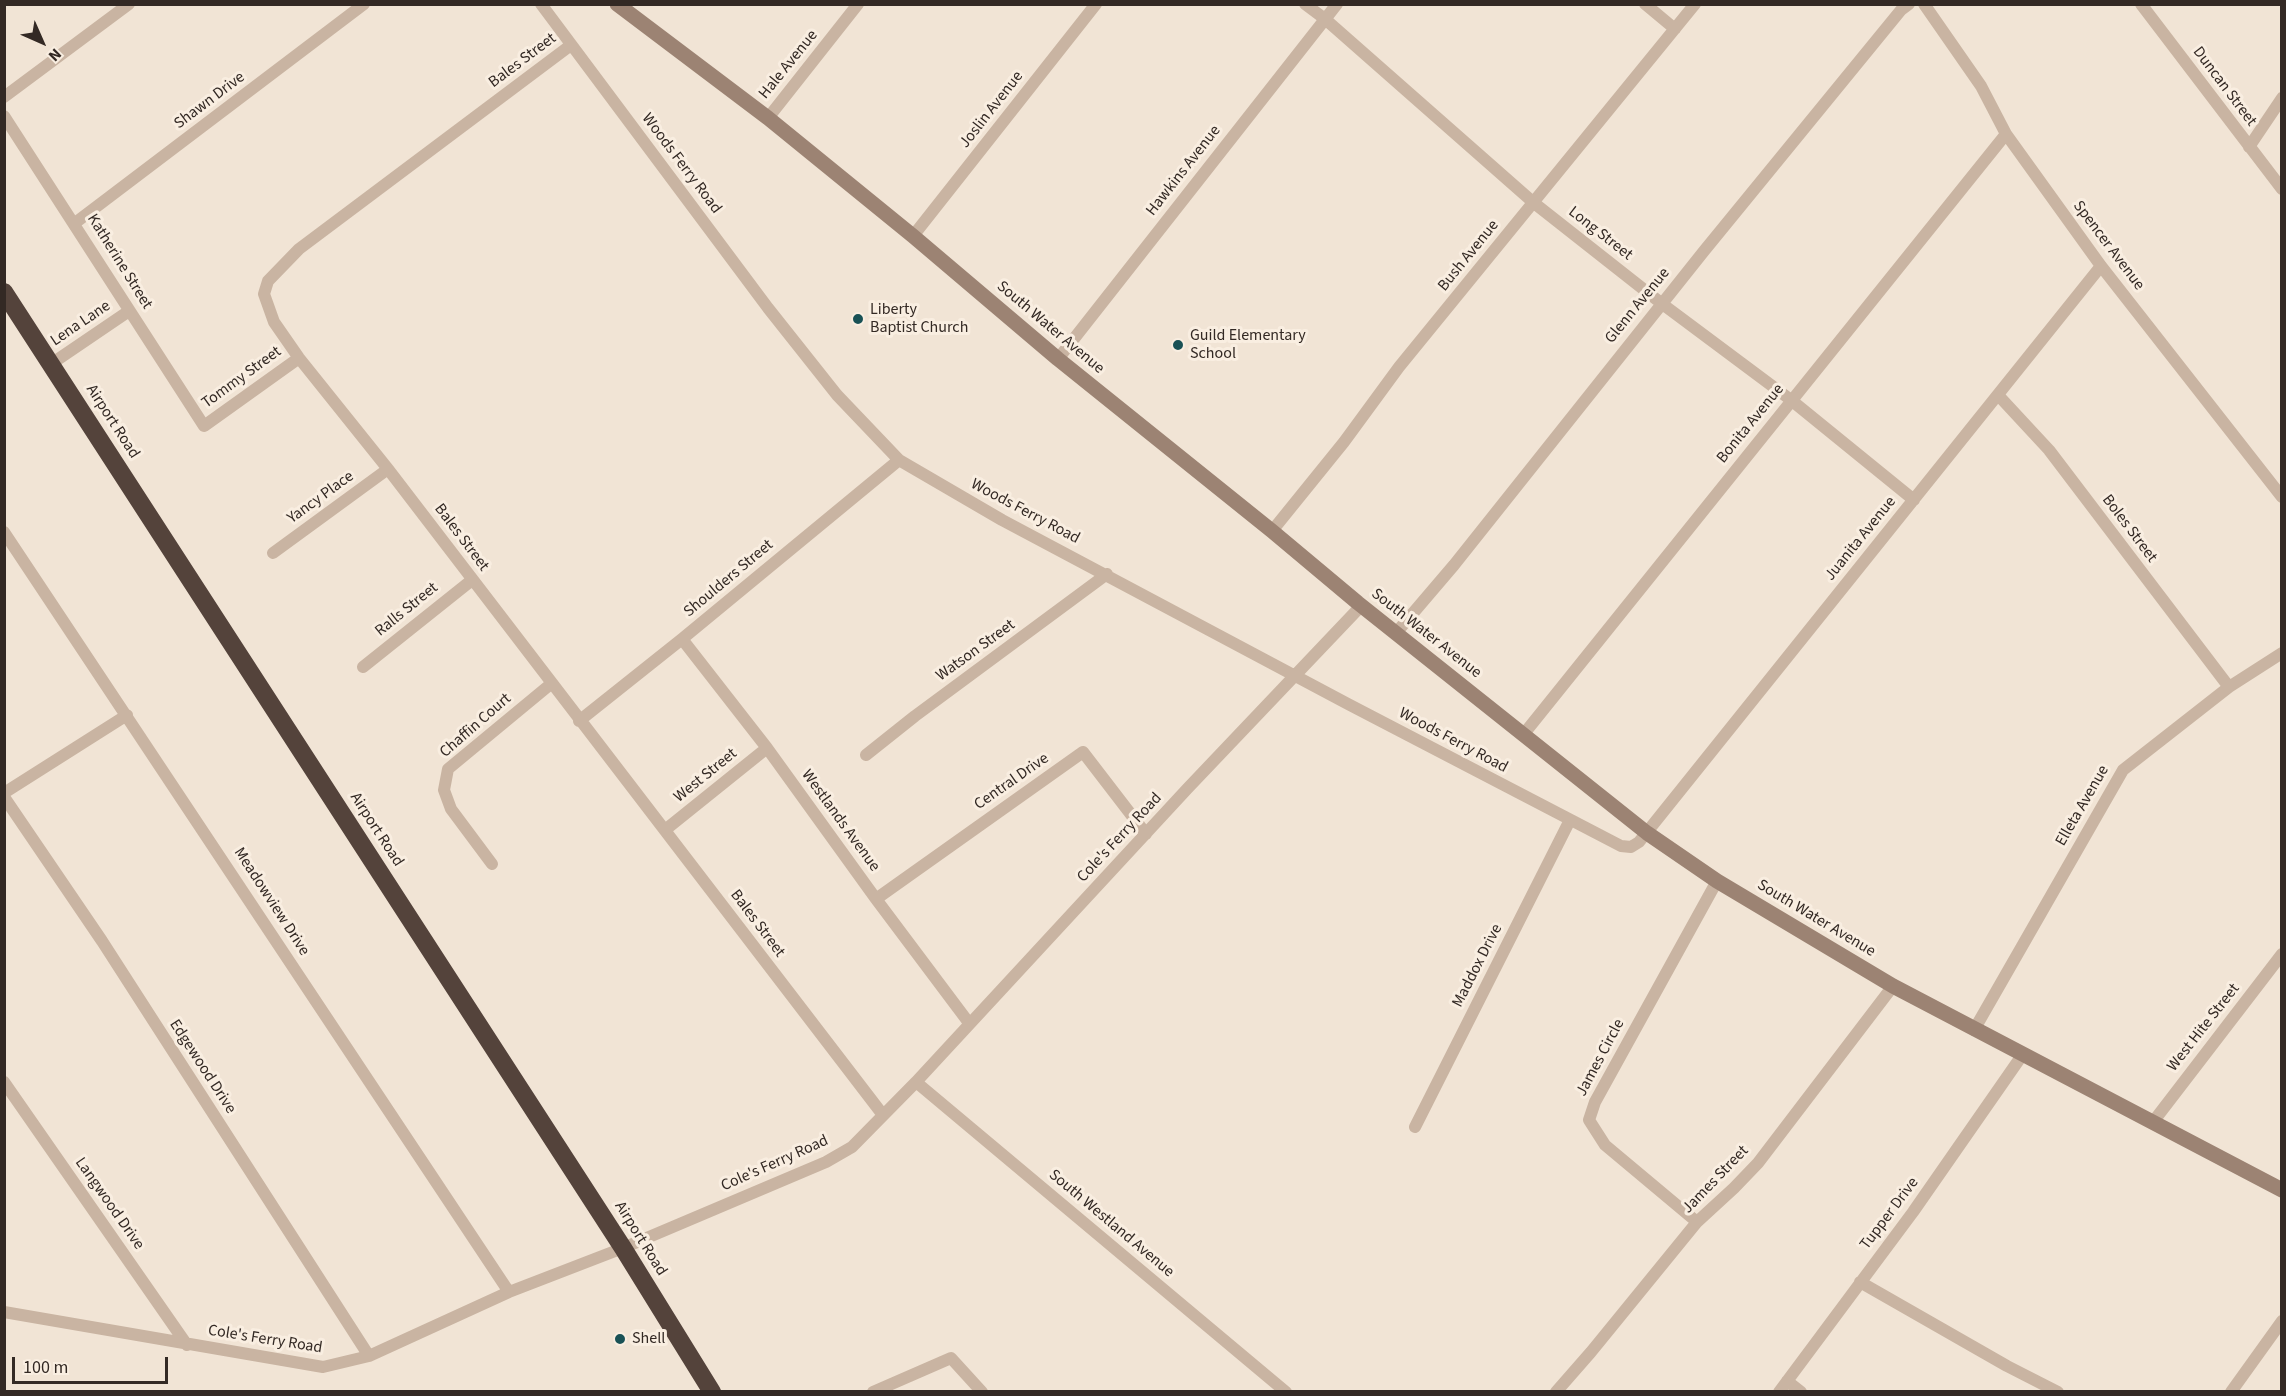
<!DOCTYPE html>
<style>
body{margin:0}
#map{position:relative;width:2286px;height:1396px;overflow:hidden;background:#f1e4d5;font-family:"Source Sans 3",sans-serif}
canvas{display:block}
.frame{position:absolute;inset:0;border:6px solid #332924;pointer-events:none}
.north{position:absolute;left:12px;top:12px;width:60px;height:60px;-webkit-text-stroke:4px #f9eee1;paint-order:stroke;rotate:135deg;font-size:16px;font-weight:700;line-height:24px;text-align:center;color:#332924}
.north::after{content:'';display:block;margin:auto;width:21px;height:27px;background:#332924;clip-path:polygon(50% 0,100% 100%,50% 72%,0 100%)}
.scale{position:absolute;left:12px;top:1357px;width:156px;height:27px;box-sizing:border-box;border:3px solid #332924;border-top:0;padding-left:8px;font-size:18px;line-height:21px;white-space:nowrap;color:#332924;-webkit-text-stroke:4px #f9eee1;paint-order:stroke}
</style>
<div id="map">
<canvas width="2286" height="1396"></canvas>
<div class="frame"></div>
<div class="north">N</div>
<div class="scale">100 m</div>
</div>
<script>
const ctx = document.querySelector('canvas').getContext('2d');
ctx.lineJoin = 'round';
const toPath = rows => new Path2D(rows.map(r => 'M' + r).join(''));
function strokePath(path, color, width, dash) { ctx.strokeStyle = color; ctx.lineWidth = width; ctx.lineCap = dash ? 'butt' : 'round'; ctx.setLineDash(dash || []); ctx.stroke(path); }
function label(font, color, halo, rows, align = 'center') {
  ctx.font = font + ' "Source Sans 3",sans-serif'; ctx.lineWidth = 6; ctx.setLineDash([]); ctx.textBaseline = 'middle'; ctx.strokeStyle = halo; ctx.fillStyle = color; for (const [text, x, y, turn = 0] of rows) {
    ctx.save(); ctx.translate(x, y); ctx.rotate((+turn || 0) * Math.PI / 180); ctx.textAlign = isNaN(turn) ? turn : align; if (halo) ctx.strokeText(text, 0, 0); ctx.fillText(text, 0, 0); ctx.restore();
  }
}
strokePath(toPath([
 [541,4,768,308,837,395,899,460,1002,520,1348,704,1621,846,1631,847,1639,842,2101,266],
 [1305,4,1325,19,1534,203,1661,303,1791,400,1914,500],
 [1645,4,1675,29],
 [1924,4,1981,86,2006,134,2101,266,2282,497],
 [2141,4,2282,189],
 [571,45,299,249,268,281,264,294,274,322,299,358,388,469,883,1115],
 [4,97,129,4],
 [4,116,204,426,299,358],
 [768,118,858,4],
 [2249,147,2282,98],
 [75,223,364,4],
 [913,236,1096,4],
 [1058,359,1337,4],
 [51,364,129,311],
 [1998,395,2049,450,2229,687],
 [1272,531,1344,442,1399,367,1695,4],
 [4,532,509,1292],
 [273,553,388,469],
 [1396,633,1454,565,1704,251,1901,10,1909,4],
 [682,639,767,748,876,899,969,1023],
 [363,667,472,580],
 [579,721,682,639,899,460],
 [1523,735,2006,134],
 [866,755,915,716,1107,574],
 [4,793,127,715],
 [4,797,102,941,369,1356],
 [665,830,767,748],
 [492,864,451,809,444,790,448,769,552,683],
 [876,899,1083,752,1146,834],
 [1974,1030,2123,770,2229,687,2282,653],
 [4,1082,187,1345],
 [916,1082,1286,1392],
 [2153,1122,2282,954],
 [1415,1127,1570,820],
 [1697,1222,1605,1145,1589,1120,1595,1102,1717,881],
 [1860,1282,2007,1366,2058,1392],
 [4,1312,323,1367,369,1356,509,1292,623,1248,826,1162,852,1147,916,1082,1187,789,1361,606],
 [1787,1381,1801,1392],
 [873,1392,951,1358,982,1392],
 [1556,1392,1591,1352,1697,1222,1734,1188,1758,1163,1893,986],
 [1779,1392,1913,1212,2023,1054],
 [2231,1392,2282,1321]
]), '#c9b4a2', 12);
strokePath(toPath([
 [617,4,768,118,913,236,1058,359,1272,531,1358,603,1647,833,1717,881,1893,986,2282,1190]
]), '#9c8373', 15);
strokePath(toPath([
 [4,292,623,1248,712,1392]
]), '#54433b', 18);
for (const [x, y, r, color] of [
 [858,319,6,"#195155"],
 [1178,345,6,"#195155"],
 [620,1339,6,"#195155"]
]) { const dot = new Path2D(); dot.arc(x, y, r, 0, 2 * Math.PI); ctx.fillStyle = color; ctx.fill(dot); strokePath(dot, '#f9eee1', 2); }
label('16px', '#332924', '#f9eee1', [
 ["Bales Street",523,61,-37],
 ["Hale Avenue",789,65,-51],
 ["Duncan Street",2224,87,53],
 ["Shawn Drive",210,101,-37],
 ["Joslin Avenue",992,110,-52],
 ["Woods Ferry Road",681,164,53],
 ["Hawkins Avenue",1184,171,-52],
 ["Long Street",1600,234,38],
 ["Spencer Avenue",2108,246,53],
 ["Bush Avenue",1469,256,-51],
 ["Katherine Street",119,262,58],
 ["Glenn Avenue",1638,306,-51],
 ["Lena Lane",81,324,-34],
 ["South Water Avenue",1050,328,40],
 ["Tommy Street",242,378,-36],
 ["Airport Road",112,422,57],
 ["Bonita Avenue",1751,424,-51],
 ["Yancy Place",321,498,-36],
 ["Woods Ferry Road",1025,512,28],
 ["Boles Street",2129,529,53],
 ["Bales Street",461,538,53],
 ["Juanita Avenue",1861,539,-51],
 ["Shoulders Street",729,579,-40],
 ["Ralls Street",407,610,-39],
 ["South Water Avenue",1426,634,38],
 ["Watson Street",976,651,-36],
 ["Chaffin Court",476,726,-41],
 ["Woods Ferry Road",1453,741,28],
 ["West Street",706,776,-39],
 ["Central Drive",1012,782,-35],
 ["Elleta Avenue",2083,806,-60],
 ["Westlands Avenue",840,821,54],
 ["Airport Road",376,830,57],
 ["Cole's Ferry Road",1120,838,-47],
 ["Meadowview Drive",271,902,57],
 ["South Water Avenue",1816,919,31],
 ["Bales Street",757,924,53],
 ["Maddox Drive",1478,966,-63],
 ["West Hite Street",2204,1028,-52],
 ["James Circle",1601,1058,-62],
 ["Edgewood Drive",202,1067,57],
 ["Cole's Ferry Road",775,1164,-24],
 ["James Street",1716,1180,-46],
 ["Langwood Drive",109,1204,55],
 ["Tupper Drive",1890,1214,-53],
 ["South Westland Avenue",1111,1224,40],
 ["Airport Road",640,1239,58],
 ["Cole's Ferry Road",265,1340,9]
]);
label('16px', '#332924', '#f9eee1', [
 ["Liberty",870,310],
 ["Baptist Church",870,328],
 ["Guild Elementary",1190,336],
 ["School",1190,354],
 ["Shell",632,1339]
], 'left');
</script>
